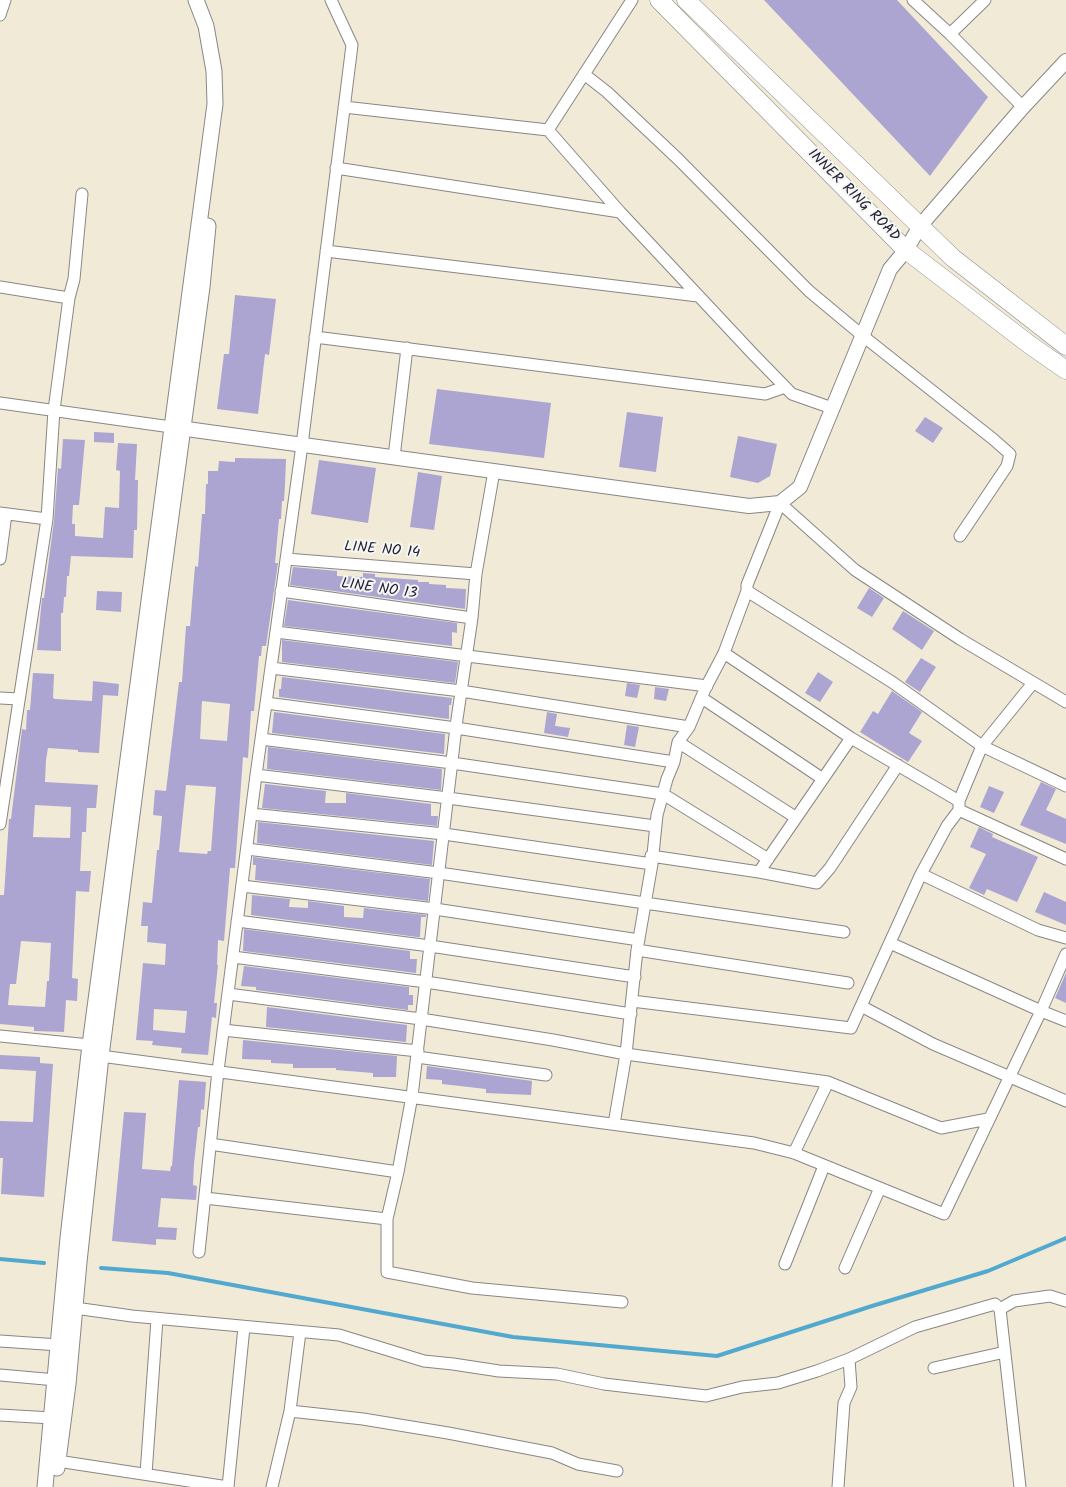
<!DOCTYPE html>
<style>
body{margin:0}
canvas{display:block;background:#f0ead6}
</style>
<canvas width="1066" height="1487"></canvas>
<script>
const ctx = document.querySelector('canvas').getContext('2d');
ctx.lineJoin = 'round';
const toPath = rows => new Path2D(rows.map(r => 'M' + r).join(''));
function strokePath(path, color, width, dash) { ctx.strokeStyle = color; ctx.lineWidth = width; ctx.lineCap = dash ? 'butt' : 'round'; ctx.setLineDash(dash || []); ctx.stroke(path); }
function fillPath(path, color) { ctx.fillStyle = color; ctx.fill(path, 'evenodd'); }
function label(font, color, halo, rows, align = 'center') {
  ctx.font = font + ' Kalam,sans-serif'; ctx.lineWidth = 4; ctx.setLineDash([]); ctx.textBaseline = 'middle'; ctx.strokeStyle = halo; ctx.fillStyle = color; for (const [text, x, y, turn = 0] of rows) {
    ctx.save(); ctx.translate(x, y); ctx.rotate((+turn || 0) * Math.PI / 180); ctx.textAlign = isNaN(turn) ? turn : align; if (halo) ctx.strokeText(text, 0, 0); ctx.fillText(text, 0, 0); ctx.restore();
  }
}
strokePath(toPath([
 [0,1259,44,1263],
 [101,1268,168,1273,513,1337,717,1356,872,1306,988,1271,1066,1238]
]), '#52a9cf', 4);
fillPath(toPath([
 [764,0,897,0,988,97,930,176],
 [235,295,276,299,269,355,265,354,258,414,217,409,224,354,229,354],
 [437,389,551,403,544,458,429,444],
 [627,412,663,417,656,472,619,467],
 [925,417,943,428,933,443,915,431],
 [94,432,114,433,114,443,94,442],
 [738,436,777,444,770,476,758,483,730,477],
 [63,439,85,440,79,505,73,505,72,524,75,524,75,536,103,538,105,507,119,508,120,471,116,470,118,443,137,444,135,480,138,480,137,530,134,530,133,558,71,556,69,576,67,576,66,597,64,597,63,613,61,613,61,651,37,650,42,598,44,598,54,520,58,468,61,469],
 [235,458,286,459,285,484,284,501,282,501,281,519,279,519,275,563,278,563,266,646,262,646,261,656,259,656,254,711,251,711,248,758,243,757,235,868,230,868,224,941,218,940,217,965,218,965,214,1003,217,1003,216,1018,212,1017,208,1055,181,1053,182,1048,152,1045,153,1041,136,1040,143,963,165,965,166,944,147,942,148,926,141,926,143,902,152,903,157,850,159,850,162,816,153,815,155,790,166,791,179,682,182,682,186,626,190,626,195,566,198,567,202,514,205,514,206,484,208,484,208,471,218,471,219,461,235,462],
 [202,701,230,704,227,741,200,739],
 [186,785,216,787,211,851,208,851,207,854,179,852],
 [154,1009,187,1011,185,1033,153,1030],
 [319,460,376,468,368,523,311,514],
 [418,472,442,476,434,530,410,527],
 [293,567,337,571,337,576,363,577,363,573,375,574,375,577,418,580,418,582,429,582,429,584,446,585,446,588,466,589,465,609,290,585],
 [869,588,884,598,872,617,857,608],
 [97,591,122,592,121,612,96,610],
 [288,600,457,623,457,633,452,632,452,646,284,626],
 [903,611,934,631,922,650,892,629],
 [282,640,458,662,455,683,282,662],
 [921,658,936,667,920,692,905,682],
 [818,672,833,682,820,702,805,693],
 [33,673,54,674,53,698,55,699,92,701,93,681,119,684,118,696,103,695,99,753,78,752,78,750,48,748,46,760,45,782,98,785,96,808,87,808,86,832,82,832,80,871,91,871,89,892,76,891,72,978,78,979,77,1001,66,1000,64,1032,34,1031,34,1027,0,1024,0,895,4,895,9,819,11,819,22,729,26,730,27,710,30,710],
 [35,805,71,807,70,838,33,837],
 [21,941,51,943,49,981,47,981,45,1007,8,1005,10,984,16,984],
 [282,677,452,698,451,705,449,705,449,719,279,697,279,689,281,689],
 [627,683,640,685,637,698,625,696],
 [655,687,669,689,666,701,654,699],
 [892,691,922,712,909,733,922,741,908,762,860,732,873,711,878,714],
 [274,712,445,734,444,754,272,733],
 [547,712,557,714,555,726,570,728,568,737,544,733],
 [627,725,639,727,635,747,624,745],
 [268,747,442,769,441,790,267,769],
 [1041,782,1056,789,1046,810,1066,819,1066,844,1020,825],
 [265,784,326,791,325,803,346,803,346,793,431,804,431,816,438,816,437,826,262,808],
 [989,786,1004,792,994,813,980,807],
 [258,822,434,841,432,865,257,843],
 [979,827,993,834,992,837,1038,857,1017,902,987,889,984,895,969,888,986,854,970,847],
 [253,857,430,879,428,901,255,880,256,865,253,865],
 [1044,892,1066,902,1066,925,1035,912],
 [252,895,290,899,289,907,308,908,308,901,344,906,344,917,363,918,364,908,426,915,426,917,421,917,420,937,417,937,251,915],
 [244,929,410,951,410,959,417,959,416,973,243,951],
 [244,966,409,987,409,995,413,995,413,1005,408,1005,408,1010,256,990,256,987,241,986],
 [1066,973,1066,1003,1055,998],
 [267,1007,407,1025,406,1042,266,1027],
 [243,1040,397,1056,396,1077,373,1077,373,1073,336,1070,336,1068,293,1068,293,1064,271,1063,271,1060,242,1059],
 [0,1055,40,1057,40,1063,53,1064,44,1197,1,1194,3,1158,0,1158,0,1121,33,1122,36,1071,0,1069],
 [427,1066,532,1081,531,1095,486,1093,486,1089,442,1084,442,1080,426,1079],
 [179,1080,206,1082,204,1110,201,1109,200,1127,198,1127,194,1164,193,1185,197,1186,196,1200,161,1198,158,1227,177,1228,176,1240,156,1239,156,1245,112,1241,124,1112,146,1113,142,1169,170,1171,171,1166,172,1166]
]), '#aca5d2');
const minor = toPath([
 [913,0,950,34],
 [985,0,950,34,1023,107],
 [0,15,5,0],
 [584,74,607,92,678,159,809,291,863,336,993,439,1010,454,1007,466,960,536],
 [344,107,548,130,632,0],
 [548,130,620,212,753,354,792,394,832,408],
 [336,168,620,212],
 [326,251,698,296],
 [0,287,69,298],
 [315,337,765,394,785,387],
 [0,403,171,427],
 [394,457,407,348],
 [0,513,47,519],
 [0,559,6,514],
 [286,559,476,574],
 [281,591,472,618],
 [747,591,892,682,982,746,1066,786],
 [276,632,707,686],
 [271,668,461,691,689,727],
 [0,698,19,699],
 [702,698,823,779],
 [266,703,456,728,674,762],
 [261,739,452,763,663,794,768,859],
 [678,742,795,817],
 [256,775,448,798,655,826],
 [959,801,982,746,1033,683],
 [959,810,1066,859],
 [251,814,444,834,652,864],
 [0,824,47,519,54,410,69,298,74,279,82,194],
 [247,849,439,873,844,932],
 [651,856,759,872,851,738],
 [759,872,817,883,830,868,898,765],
 [921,874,1038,930,1066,938],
 [242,886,435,909,639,940],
 [237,921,430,946,635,977],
 [890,943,1041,1011,1066,1021],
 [637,950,848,983],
 [233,957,426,982,631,1014],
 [228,994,421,1019,553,1040,626,1054,828,1082,794,1153],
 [632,1001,851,1028,921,874,947,826,959,810,959,801,851,738,724,653],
 [861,1006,933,1044,1066,1101],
 [223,1030,418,1051],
 [0,1036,90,1045],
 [93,1055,754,1143,794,1153,944,1214,1041,1011,1066,954],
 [417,1057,546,1075],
 [828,1082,941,1128,988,1119],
 [614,1124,626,1054,637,950,652,864,657,815,667,779,674,762,678,742,689,727,705,689,724,653,747,591,747,585,780,503,855,570,960,639,1066,702],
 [210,1144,398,1172,412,1096,457,719,472,618,476,574,494,471],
 [398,1172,387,1219,387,1272,472,1288,622,1302],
 [205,1198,387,1219],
 [199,1252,218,1071,256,775,302,445,352,45,331,0],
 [785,1264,824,1166],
 [845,1268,880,1188],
 [75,1308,132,1316,339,1335,424,1361,453,1364,499,1371,557,1374,604,1384,706,1396,742,1387,778,1383,817,1371,849,1359],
 [1000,1309,1014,1301,1050,1296,1066,1301],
 [0,1341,59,1345],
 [934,1368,1005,1352],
 [0,1375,56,1380],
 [290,1411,300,1332],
 [0,1415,52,1418],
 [51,1460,228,1487],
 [146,1474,157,1319],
 [228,1487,244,1327],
 [272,1487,290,1411,363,1419,448,1433,552,1453,578,1464,617,1471],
 [838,1487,844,1403,851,1387,849,1359,915,1327,995,1304,1000,1309,1020,1487]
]);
const tertiary = toPath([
 [172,427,749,506,780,503,800,487,890,269,906,250,920,226,1023,107,1066,61]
]);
const secondary = toPath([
 [57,1468,68,1384,79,1262,101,1056,158,612,202,287,208,226],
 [45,1487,68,1238,90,1045,215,104,214,71,206,26,196,0]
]);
const trunk = toPath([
 [659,0,906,250,1030,345,1066,370],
 [686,0,953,258,1066,346]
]);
strokePath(minor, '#898688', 13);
strokePath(tertiary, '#898688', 16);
strokePath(secondary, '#898688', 17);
strokePath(trunk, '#898688', 19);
strokePath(minor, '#fff', 11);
strokePath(tertiary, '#fff', 14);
strokePath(secondary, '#fff', 15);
strokePath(trunk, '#fff', 18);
label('15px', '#22223b', '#f6f6f2', [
 ["INNER RING ROAD",853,196,45],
 ["LINE NO 14",382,551,5],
 ["LINE NO 13",379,590,8]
]);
</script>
